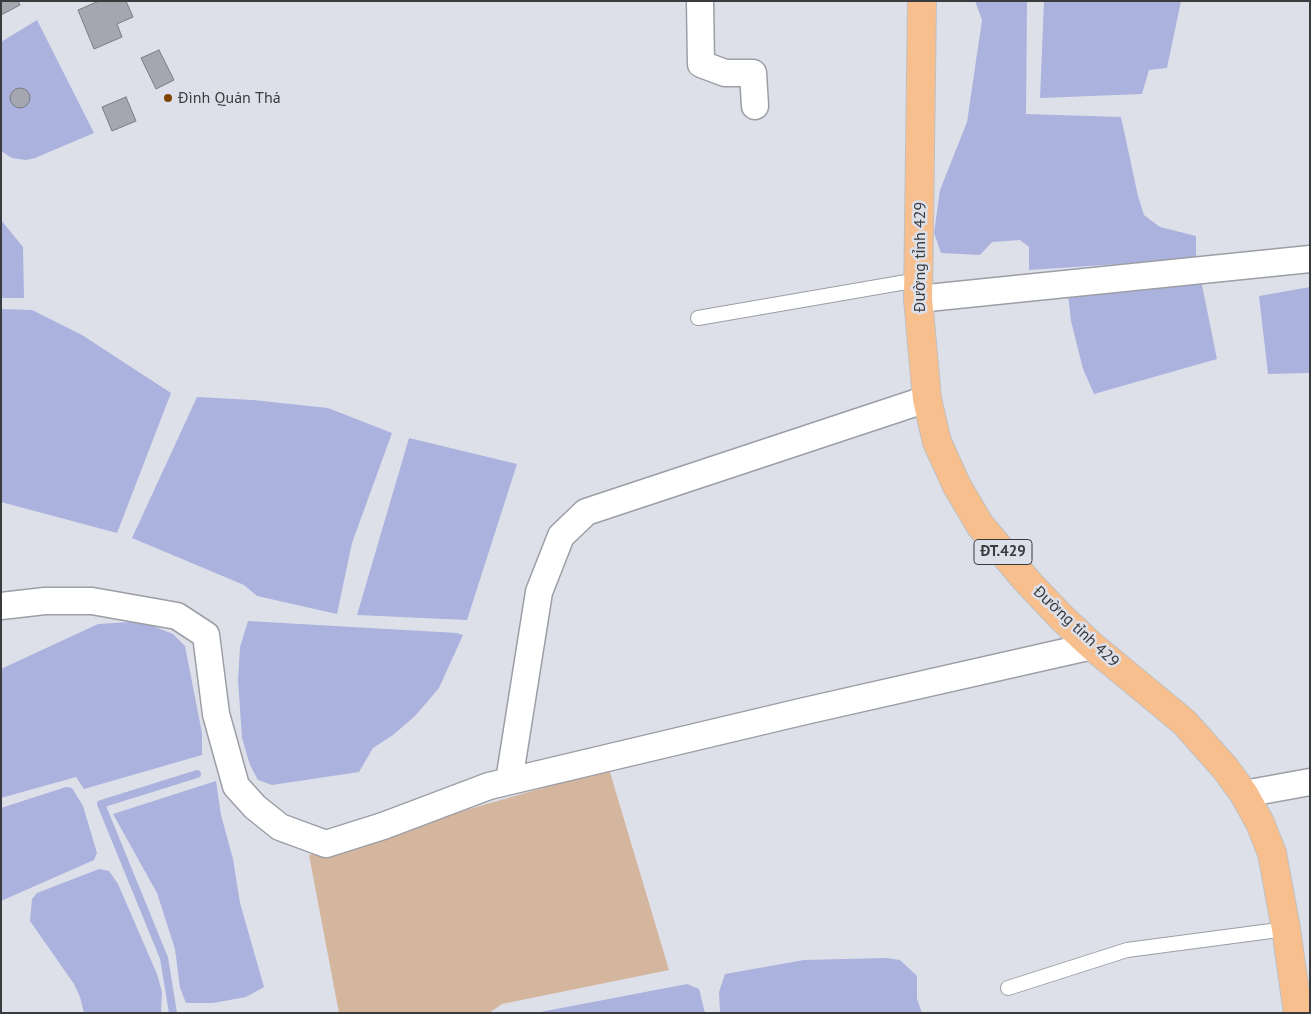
<!DOCTYPE html>
<meta charset="utf-8">
<style>
body{margin:0}
#map{position:relative;width:1311px;height:1014px;overflow:hidden;background:#dee0e9;font-family:"PT Sans",sans-serif}
canvas{display:block}
.frame{position:absolute;inset:0;border:2px solid #3a3b3e;pointer-events:none}
</style>
<div id="map">
<canvas width="1311" height="1014"></canvas>
<div class="frame"></div>
</div>
<script>
const ctx = document.querySelector('canvas').getContext('2d');
ctx.lineJoin = 'round';
function fillPath(path, color) { ctx.fillStyle = color; ctx.fill(path, 'evenodd'); }
const toPath = rows => new Path2D(rows.map(r => 'M' + r).join(''));
function strokePath(path, color, width, dash) { ctx.strokeStyle = color; ctx.lineWidth = width; ctx.lineCap = dash ? 'butt' : 'round'; ctx.setLineDash(dash || []); ctx.stroke(path); }
function label(font, color, halo, rows, align = 'center') {
  ctx.font = font + ' "PT Sans",sans-serif'; ctx.lineWidth = 5; ctx.setLineDash([]); ctx.textBaseline = 'middle'; ctx.strokeStyle = halo; ctx.fillStyle = color; for (const [text, x, y, turn = 0] of rows) {
    ctx.save(); ctx.translate(x, y); ctx.rotate((+turn || 0) * Math.PI / 180); ctx.textAlign = isNaN(turn) ? turn : align; if (halo) ctx.strokeText(text, 0, 0); ctx.fillText(text, 0, 0); ctx.restore();
  }
}
fillPath(toPath([
 [609,769,669,970,502,1004,489,1013,339,1013,309,855]
]), '#d4b59e');
fillPath(toPath([
 [975,1,1027,1,1026,114,1121,117,1138,196,1144,215,1160,227,1196,236,1196,259,1029,270,1029,247,1020,240,992,242,980,255,941,253,934,233,940,190,967,122,982,20],
 [1044,1,1181,1,1167,68,1149,70,1142,94,1040,98],
 [37,20,94,133,35,158,26,160,12,158,1,151,1,42],
 [1,220,23,247,24,298,1,298],
 [1201,280,1217,359,1094,394,1083,369,1071,321,1068,294],
 [1310,287,1310,373,1268,374,1259,296],
 [1,309,32,310,82,335,171,393,117,533,1,502],
 [197,397,253,400,328,408,392,433,352,543,337,614,257,596,244,585,132,538],
 [409,438,517,464,467,620,357,615],
 [248,621,457,633,463,635,439,688,415,716,393,735,373,748,359,772,272,785,258,780,250,765,242,738,238,680,240,647],
 [130,622,153,626,173,634,185,646,202,733,202,755,84,789,76,777,1,798,1,669,98,624],
 [216,781,221,815,233,859,240,903,264,987,246,997,213,1003,186,1003,180,988,175,949,157,893,113,814],
 [66,787,72,788,83,806,97,853,94,860,1,901,1,808],
 [99,869,109,871,118,884,157,974,162,992,161,1013,84,1013,80,997,74,984,30,921,32,899,37,893],
 [886,958,900,960,917,976,917,999,922,1013,720,1013,719,992,725,974,804,960],
 [687,984,699,989,705,1013,535,1013]
]), '#abb2de');
strokePath(toPath([
 [173,1013,164,958,101,804,197,774]
]), '#abb2de', 8);
const building = toPath([
 [1,1,18,1,20,5,1,15,1,1],
 [99,1,126,1,133,17,117,24,122,37,94,49,78,10,99,1],
 [159,50,174,80,156,89,141,58,159,50],
 '10 98a10 10 0 1 1 20 0a10 10 0 1 1-20 0Z',
 [126,97,136,121,112,131,102,107,126,97]
]);
fillPath(building, '#a5a6af');
strokePath(building, '#7a7c84', 1);
const lane = toPath([
 [698,318,918,280],
 [1008,988,1127,950,1286,929]
]);
const street = toPath([
 [700,1,701,64,725,73,753,73,755,106],
 [918,299,1310,259],
 [1,606,45,601,92,601,177,616,206,635,216,714,236,786,255,807,280,827,326,844,383,826,489,786,805,711,1092,646],
 [509,781,539,592,561,536,586,512,927,399],
 [1244,794,1310,782]
]);
const primary = toPath([
 [922,1,918,299,927,399,937,442,957,486,980,525,1027,581,1062,618,1092,646,1184,722,1225,768,1244,794,1260,823,1272,853,1286,929,1298,1013]
]);
strokePath(lane, '#9c9ea6', 16);
strokePath(street, '#9c9ea6', 29);
strokePath(primary, '#c0c0c1', 30);
strokePath(lane, '#fff', 14);
strokePath(street, '#fff', 26);
strokePath(primary, '#f7bf8e', 28);
for (const [x, y, r, color] of [
 [168,98,5,"#814400"]
]) { const dot = new Path2D(); dot.arc(x, y, r, 0, 2 * Math.PI); ctx.fillStyle = color; ctx.fill(dot); strokePath(dot, '#dee0e9', 2); }
for (const [x, y, w] of [
 [1003,552,58]
]) { const box = new Path2D(); box.roundRect(x - w / 2, y - 12.5, w, 25, 4); ctx.fillStyle = '#dee0e9'; ctx.fill(box); strokePath(box, '#3a3b3e', 1); }
label('bold 15px', '#3a3b3e', null, [
 ["ĐT.429",1003,552]
]);
label('16px', '#3a3b3e', '#dee0e9', [
 ["Đình Quán Thá",178,98]
], 'left');
label('16px', '#3a3b3e', '#dee0e9', [
 ["Đường tỉnh 429",920,257,-90],
 ["Đường tỉnh 429",1076,627,43]
]);
</script>
